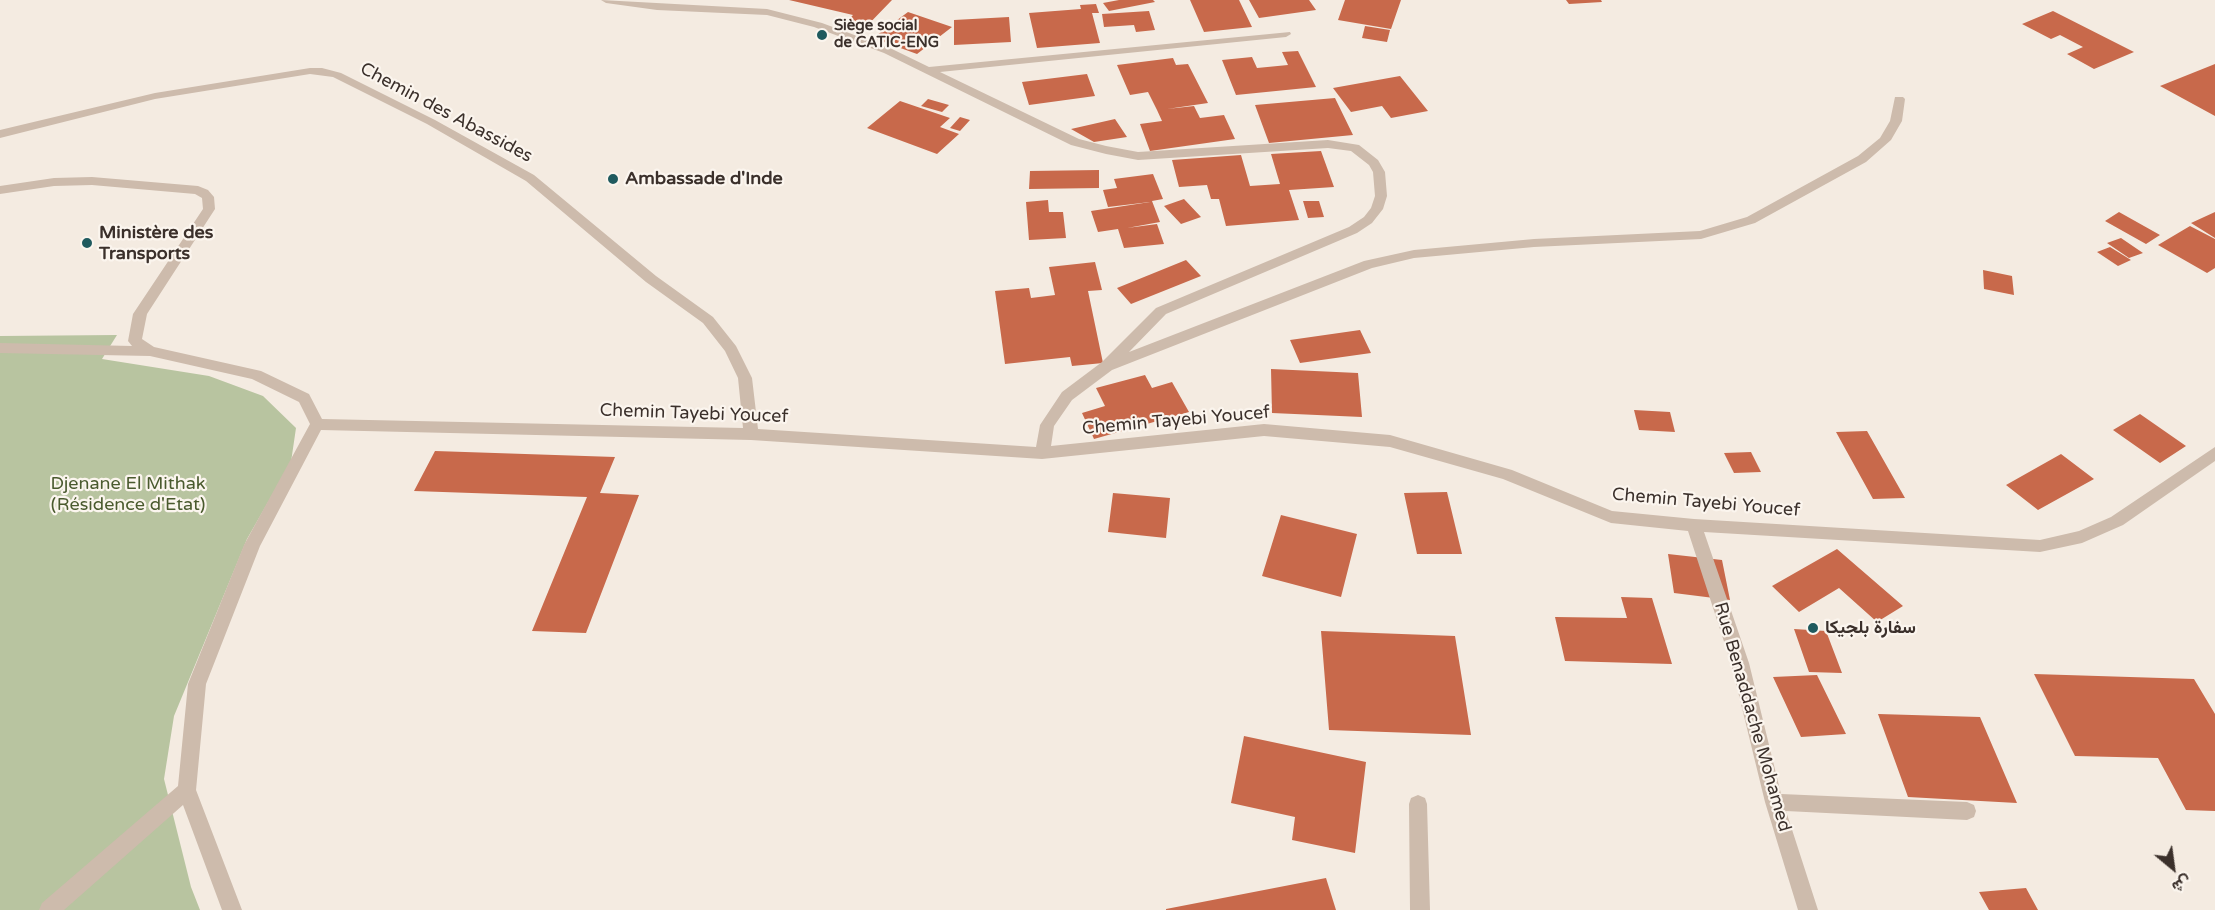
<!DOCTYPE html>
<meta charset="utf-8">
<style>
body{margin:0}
#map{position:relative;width:2215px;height:910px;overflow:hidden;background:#f4ebe1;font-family:"Varela Round",Vazirmatn,sans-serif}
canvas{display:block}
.north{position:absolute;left:2143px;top:838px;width:60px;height:60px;-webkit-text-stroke:4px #fbf5ee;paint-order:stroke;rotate:151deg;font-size:16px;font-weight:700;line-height:24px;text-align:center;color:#3b302b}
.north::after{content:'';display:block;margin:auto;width:21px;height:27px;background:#3b302b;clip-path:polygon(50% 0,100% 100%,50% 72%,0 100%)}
</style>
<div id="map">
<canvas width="2215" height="910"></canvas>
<div class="north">ش</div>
</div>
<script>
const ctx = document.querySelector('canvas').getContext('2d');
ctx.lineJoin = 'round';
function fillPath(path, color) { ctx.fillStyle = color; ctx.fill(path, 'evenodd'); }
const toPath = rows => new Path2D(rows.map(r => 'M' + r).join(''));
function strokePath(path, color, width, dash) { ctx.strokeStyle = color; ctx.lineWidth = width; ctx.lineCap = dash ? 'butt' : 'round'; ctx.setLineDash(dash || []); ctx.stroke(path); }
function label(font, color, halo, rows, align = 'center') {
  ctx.font = font + ' "Varela Round",Vazirmatn,sans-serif'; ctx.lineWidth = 4.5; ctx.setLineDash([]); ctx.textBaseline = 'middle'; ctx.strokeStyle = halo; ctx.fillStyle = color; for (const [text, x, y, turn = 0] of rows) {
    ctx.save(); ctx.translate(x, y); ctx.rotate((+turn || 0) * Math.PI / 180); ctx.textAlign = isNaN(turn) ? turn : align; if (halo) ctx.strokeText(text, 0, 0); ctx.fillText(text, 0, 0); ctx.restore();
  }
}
fillPath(toPath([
 [117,335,102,359,209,376,263,396,296,428,291,462,247,539,174,716,164,779,191,887,200,910,0,910,0,336]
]), '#b8c4a0');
fillPath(toPath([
 [789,0,892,0,862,31,842,27,853,15],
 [1119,0,1153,0,1155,2,1109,11,1103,3],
 [1190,0,1239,0,1252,27,1204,32],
 [1249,0,1309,0,1316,10,1259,18],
 [1345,0,1401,0,1391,29,1338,20],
 [1566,0,1601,0,1602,2,1569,4],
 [1096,4,1099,13,1092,13,1100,43,1037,48,1029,13,1081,9,1080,5],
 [1149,11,1155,30,1136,32,1134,25,1104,27,1102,14],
 [2053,11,2134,52,2094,69,2067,54,2083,47,2060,35,2051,39,2022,24],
 [908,12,952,27,917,54,873,38],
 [1009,17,1011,42,954,45,954,20],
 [1365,26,1390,30,1387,42,1362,38],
 [1298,51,1316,87,1236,95,1222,60,1252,57,1257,68,1288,65,1282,52],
 [1173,58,1176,65,1188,64,1208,103,1167,109,1194,106,1200,118,1224,115,1235,139,1150,151,1140,124,1162,121,1157,110,1148,92,1130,95,1117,65],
 [2215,64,2215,116,2160,86],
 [1087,74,1095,96,1029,105,1022,82],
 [1400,76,1428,111,1391,118,1382,106,1351,112,1333,88],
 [1335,98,1353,135,1269,143,1255,105],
 [928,99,949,105,942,112,921,106],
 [900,101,950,118,940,127,959,134,937,154,867,128],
 [960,117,970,120,960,131,950,128],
 [1115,119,1127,137,1094,142,1071,129],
 [1321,151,1334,187,1289,190,1299,220,1226,226,1219,199,1211,199,1207,185,1179,187,1172,160,1241,155,1250,186,1280,184,1271,154],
 [1099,170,1099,188,1029,189,1030,171],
 [1153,174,1163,199,1152,201,1160,222,1127,228,1157,224,1164,244,1124,248,1118,229,1098,232,1091,211,1150,202,1108,207,1103,190,1117,188,1114,179],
 [1184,199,1201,217,1181,224,1164,206],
 [1048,200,1049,212,1063,212,1066,238,1029,240,1026,202],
 [1303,201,1319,201,1324,217,1308,218],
 [2119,212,2160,235,2146,244,2105,221],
 [2215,212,2215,238,2191,223],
 [2190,226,2215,239,2215,268,2207,273,2158,245],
 [2121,238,2143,253,2129,258,2107,243],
 [2110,247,2131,260,2118,266,2097,252],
 [1186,260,1201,276,1131,304,1117,288],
 [1095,262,1102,290,1088,291,1103,363,1072,366,1070,357,1005,364,995,291,1029,288,1031,298,1055,295,1049,267],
 [1983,270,2012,276,2014,295,1984,289],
 [1360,330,1371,353,1300,363,1290,340],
 [1271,369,1358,373,1362,417,1272,413],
 [1145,375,1152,388,1172,382,1189,412,1094,439,1082,413,1105,406,1096,388],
 [1634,410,1670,412,1675,432,1639,430],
 [2140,414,2186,446,2160,463,2113,430],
 [1867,431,1905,498,1873,499,1836,432],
 [435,451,615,457,600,493,639,495,586,633,532,631,587,497,414,491],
 [1751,452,1761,472,1734,473,1724,453],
 [2061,454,2094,479,2038,510,2006,485],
 [1447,492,1462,554,1417,554,1404,493],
 [1113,493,1170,498,1166,538,1108,532],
 [1281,515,1357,534,1341,597,1262,576],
 [1837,549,1903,606,1877,622,1839,588,1799,612,1772,586],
 [1668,554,1722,560,1730,600,1674,593],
 [1621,597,1652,598,1672,664,1565,661,1555,617,1627,618],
 [1794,629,1826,631,1842,673,1809,672],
 [1321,631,1455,636,1471,735,1329,730],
 [2034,674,2194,679,2215,714,2215,811,2186,810,2158,758,2075,756],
 [1817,675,1846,734,1801,737,1773,677],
 [1878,714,1980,717,2017,803,1908,797],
 [1244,736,1366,762,1355,853,1292,840,1295,817,1231,803],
 [1326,878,1336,910,1166,910,1166,909],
 [2026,888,2038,910,1989,910,1979,892]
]), '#c8694b');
fillPath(toPath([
 [601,0,767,9,822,23,892,49,929,67,1290,32,1291,34,1286,37,940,72,1079,139,1106,146,1138,152,1328,140,1359,145,1378,160,1385,172,1387,196,1383,209,1372,223,1357,233,1166,314,1129,352,1364,261,1414,250,1534,239,1700,231,1747,217,1858,156,1880,138,1890,121,1895,97,1903,97,1905,99,1902,121,1891,140,1866,162,1755,223,1701,239,1534,247,1414,258,1372,268,1112,370,1072,400,1054,426,1051,446,1264,424,1390,435,1512,470,1612,511,1694,519,2040,540,2079,531,2111,517,2215,447,2215,461,2123,525,2082,543,2040,552,1704,532,1749,663,1781,794,1967,802,1974,805,1976,811,1974,817,1967,820,1786,811,1818,910,1798,910,1765,802,1731,663,1688,531,1611,523,1503,479,1390,447,1264,436,1042,459,751,440,321,430,260,546,206,684,196,790,242,910,222,910,183,805,64,910,39,910,42,903,178,786,188,684,244,545,310,424,299,402,252,379,150,356,0,353,0,343,132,346,128,341,133,314,203,209,202,198,195,194,92,185,54,186,0,194,0,186,54,178,92,177,198,186,208,190,214,197,215,209,147,314,142,339,154,347,261,371,309,394,322,419,743,428,738,378,725,351,703,323,646,282,526,181,427,124,333,77,310,74,155,99,0,138,0,130,155,93,310,68,322,68,341,73,435,120,534,175,656,276,713,317,736,346,752,378,758,429,1036,447,1040,425,1062,392,1102,362,1156,308,1349,227,1364,217,1371,208,1375,196,1373,172,1369,165,1351,151,1328,148,1138,160,1106,154,1071,145,884,53,814,27,767,15,657,10,606,3,601,0],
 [1418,795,1425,798,1427,804,1430,910,1410,910,1409,804,1411,798,1418,795]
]), '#cdbbac');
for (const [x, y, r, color] of [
 [822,35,6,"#1f5a5e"],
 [613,179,6,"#1f5a5e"],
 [87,243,6,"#1f5a5e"],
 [1813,628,6,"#1f5a5e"]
]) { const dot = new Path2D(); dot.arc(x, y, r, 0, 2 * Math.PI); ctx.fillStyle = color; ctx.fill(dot); strokePath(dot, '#fbf5ee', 2); }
label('bold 15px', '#3b302b', '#fbf5ee', [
 ["Siège social",834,26],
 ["de CATIC-ENG",834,43]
], 'left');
label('18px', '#3b302b', '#fbf5ee', [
 ["Chemin des Abassides",446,113,28],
 ["Chemin Tayebi Youcef",694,414,2],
 ["Chemin Tayebi Youcef",1176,421,-5],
 ["Chemin Tayebi Youcef",1706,503,5],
 ["Rue Benaddache Mohamed",1752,717,74]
]);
label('bold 18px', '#3b302b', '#fbf5ee', [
 ["Ambassade d'Inde",625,179],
 ["Ministère des",99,233],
 ["Transports",99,254],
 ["سفارة بلجيكا",1825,628]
], 'left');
label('18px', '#4a5a2e', '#fbf5ee', [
 ["Djenane El Mithak",128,484],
 ["(Résidence d'Etat)",128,505]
]);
</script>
